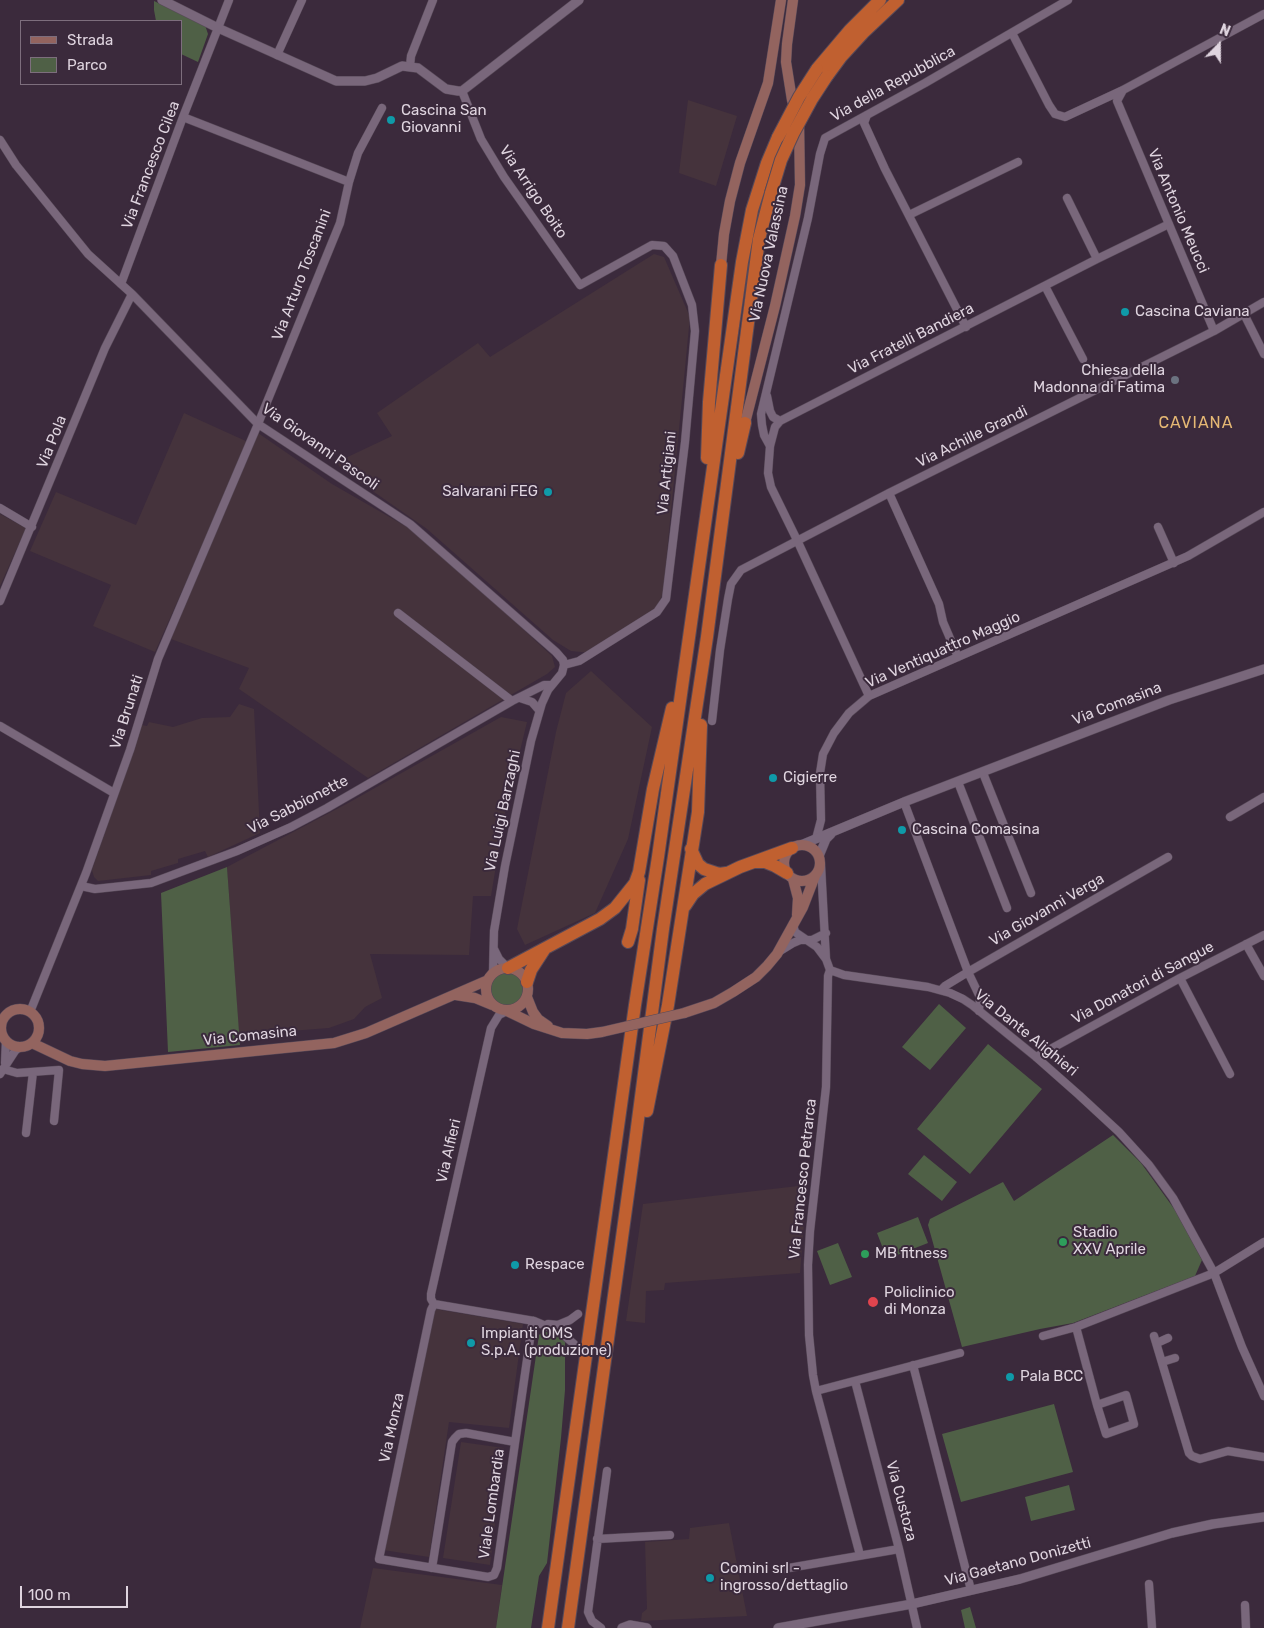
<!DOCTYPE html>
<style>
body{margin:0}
#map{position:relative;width:1264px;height:1628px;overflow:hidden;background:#3b2a3c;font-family:Rubik,sans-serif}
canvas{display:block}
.legend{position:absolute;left:20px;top:20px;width:162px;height:65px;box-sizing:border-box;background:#3b2a3c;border:1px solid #7d6e7d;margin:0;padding:6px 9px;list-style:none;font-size:15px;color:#dfd4df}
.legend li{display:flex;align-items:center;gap:10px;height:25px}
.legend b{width:25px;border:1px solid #7d6e7d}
.north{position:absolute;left:1194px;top:20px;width:50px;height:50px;-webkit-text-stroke:4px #3b2a3c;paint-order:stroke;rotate:22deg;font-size:14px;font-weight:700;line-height:20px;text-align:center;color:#dfd4df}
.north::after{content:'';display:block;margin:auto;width:18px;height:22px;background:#dfd4df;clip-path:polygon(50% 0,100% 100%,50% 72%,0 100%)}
.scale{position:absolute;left:20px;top:1586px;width:108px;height:22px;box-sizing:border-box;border:2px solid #dfd4df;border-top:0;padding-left:6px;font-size:15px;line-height:18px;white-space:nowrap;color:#dfd4df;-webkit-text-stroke:4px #3b2a3c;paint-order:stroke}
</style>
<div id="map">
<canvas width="1264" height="1628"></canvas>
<ul class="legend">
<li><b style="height:6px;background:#93645f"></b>Strada</li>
<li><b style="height:14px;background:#4f6046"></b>Parco</li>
</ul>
<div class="north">N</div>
<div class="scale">100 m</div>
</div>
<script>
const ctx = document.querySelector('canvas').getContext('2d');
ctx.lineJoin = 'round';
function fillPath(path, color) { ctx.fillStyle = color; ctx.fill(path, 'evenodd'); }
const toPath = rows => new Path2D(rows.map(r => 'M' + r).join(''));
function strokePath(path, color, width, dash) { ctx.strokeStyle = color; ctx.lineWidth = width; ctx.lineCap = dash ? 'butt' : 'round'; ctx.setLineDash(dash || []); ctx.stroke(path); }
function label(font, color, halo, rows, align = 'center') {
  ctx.font = font + ' Rubik,sans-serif'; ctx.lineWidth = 4; ctx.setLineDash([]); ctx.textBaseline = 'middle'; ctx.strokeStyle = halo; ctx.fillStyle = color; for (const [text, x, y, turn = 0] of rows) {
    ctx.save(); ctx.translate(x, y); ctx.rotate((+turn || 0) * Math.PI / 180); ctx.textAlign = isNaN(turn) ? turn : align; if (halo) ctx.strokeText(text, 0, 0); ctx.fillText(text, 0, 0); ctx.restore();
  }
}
fillPath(toPath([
 [688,100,737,116,716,186,679,173],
 [654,254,664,257,690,317,663,593,656,609,591,653,571,651,553,640,427,529,341,469,337,462,392,436,377,413,478,343,490,357],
 [184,413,248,442,155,652,93,626,111,585,30,551,56,492,136,525],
 [258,433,332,484,407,527,460,571,552,656,555,667,547,674,368,778,239,689,249,668,171,639],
 [0,514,26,528,0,586],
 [591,671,652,727,628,839,595,913,525,945,517,929,556,732,566,693],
 [239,704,254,709,260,833,208,857,205,851,178,859,178,863,151,871,151,875,98,881,94,877,92,870,142,725,147,726,149,722,173,727,202,718,230,717],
 [501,717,527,722,504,817,491,896,473,896,469,955,370,954,382,998,365,1007,354,1019,329,1028,239,1035,227,867,350,802],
 [807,1185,800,1273,665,1283,664,1290,646,1291,645,1323,626,1321,643,1204],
 [435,1309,523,1324,509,1428,449,1422,429,1557,383,1550,424,1352],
 [461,1442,504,1448,490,1565,443,1558],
 [729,1523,747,1616,641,1621,642,1613,647,1609,645,1542,689,1539,690,1528],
 [373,1568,502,1585,496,1628,360,1628]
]), '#45333c');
fillPath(toPath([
 [154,1,205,25,208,34,198,62,181,54,181,21,156,21,154,10],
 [227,867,240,1045,168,1052,161,893],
 '491 989a16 16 0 1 1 32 0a16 16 0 1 1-32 0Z',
 [939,1004,966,1028,930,1070,902,1047],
 [988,1044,1042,1089,970,1174,917,1129],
 [1113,1135,1141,1163,1175,1210,1202,1260,1195,1276,1073,1323,1040,1329,962,1347,928,1225,930,1219,1003,1182,1014,1201],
 [924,1155,957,1182,942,1201,908,1174],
 [918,1217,928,1243,887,1259,877,1233],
 [838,1243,852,1277,830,1285,817,1251],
 [543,1331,559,1336,565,1340,565,1390,561,1438,547,1563,539,1576,531,1628,496,1628,539,1335],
 [1054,1404,1073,1472,961,1502,942,1434],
 [1069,1485,1075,1510,1031,1521,1025,1497],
 [970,1607,976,1628,965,1628,961,1610]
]), '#4f6046');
const minor = toPath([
 [1012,33,1049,105,1055,114,1065,117,1123,90],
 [277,55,302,0],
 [410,66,411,56,433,0],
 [462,91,481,139,504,177,580,285,652,245,664,246,673,256,692,305,695,331,685,442,666,599,657,612,579,661,564,665],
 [867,115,864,123,885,169,966,327],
 [183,117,349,182],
 [0,140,16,165,88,254,132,294,258,424,410,524,556,652,563,660,564,665],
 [1067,198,1097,259],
 [909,215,1018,162],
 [121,284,183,117,229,0],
 [1045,286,1083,359],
 [1244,314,1264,354],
 [1214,331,1117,101,1123,90,1264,14],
 [767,396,770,411,773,417,780,421],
 [770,446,764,435,762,425,761,414,808,218,820,154,825,138,925,83,1068,0],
 [889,493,939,604,943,622,958,657],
 [0,508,32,527],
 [1158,527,1174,563],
 [0,601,105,348,132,294],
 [398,613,512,701],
 [869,696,797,540,771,487,768,473,770,446,775,427,780,421,1097,259,1169,224],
 [520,698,532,702,539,710],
 [712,721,720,650,728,599,731,584,741,570,889,493,1214,331,1264,302],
 [0,726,114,793],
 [983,773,1031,893],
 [958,782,1007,908],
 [904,802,968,972,980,997,979,1011],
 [1230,817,1264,797],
 [816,839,821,820,820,773,823,754,834,733,849,713,869,696,1188,556,1264,512],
 [821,865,826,959,830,970,844,975,928,987,950,993,963,999,972,1005,1036,1057,1079,1095,1119,1132,1149,1165,1173,1198,1214,1273,1242,1347,1264,1396],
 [81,886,95,889,151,883,237,851,291,827,327,808,512,701,544,685,551,685],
 [793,924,795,932,817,947,826,959],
 [1246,944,1264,976],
 [494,949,499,959,508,968],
 [780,951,793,943,800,940,812,940,826,933],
 [830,970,828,976,826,1087,810,1231,808,1265,809,1335,813,1375,816,1391,860,1555],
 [493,973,494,931,505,866,531,741,542,703,548,690,562,673,564,665],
 [1180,978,1230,1074],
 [941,990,945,986,968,972,1168,857],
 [30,1012,86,873,130,750,158,659,258,424,340,223,349,182,358,153,382,108],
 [1036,1057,1180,978,1264,935],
 [5,1063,6,1040],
 [3,1069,17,1073,59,1070,54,1121],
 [0,1074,15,1051,20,1047],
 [26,1133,33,1072],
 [434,1304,431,1310,379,1559,488,1577,494,1575,497,1568,532,1325,534,1321],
 [434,1304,431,1299,431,1294,491,1028,499,1015,507,1011],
 [434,1304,534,1321,560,1332,574,1344],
 [548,1324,558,1325,570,1320,578,1314],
 [1076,1327,1097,1405,1106,1434,1134,1424,1126,1395,1097,1405],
 [1043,1336,1076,1327,1214,1273,1264,1242],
 [1154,1336,1189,1453,1192,1456,1200,1459,1228,1451,1264,1457],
 [1157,1343,1168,1338],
 [1162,1362,1175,1358],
 [913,1365,971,1590],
 [855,1381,899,1549,917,1628],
 [816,1391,960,1353],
 [597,1539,670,1535],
 [432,1568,452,1442,455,1438,459,1434,466,1433,515,1442],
 [783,1569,899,1549],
 [1149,1584,1152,1628],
 [1245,1605,1246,1628],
 [601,1628,592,1621,588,1612,607,1471]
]);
const tertiary = toPath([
 [162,0,218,28,336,81,365,81,377,78,402,66,418,68,446,89,458,91,462,91,579,0],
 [801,845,904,802,1169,700,1264,669],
 [819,856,826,839,831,834],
 [622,1628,630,1625,647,1628],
 [778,1628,912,1604,1020,1579,1172,1533,1213,1524,1264,1517]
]);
const secondary = toPath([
 [721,265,724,234,730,201,740,163,768,83,781,0],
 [745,423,775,306,795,216,800,185,799,121,792,100,786,62,787,44,793,0],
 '784 863a18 18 0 1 1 36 0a18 18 0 1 1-36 0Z',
 [793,879,798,898,797,915],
 '486 989a21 21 0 1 1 42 0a21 21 0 1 1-42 0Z',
 [456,995,475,998,492,1005],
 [527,997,533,1012,538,1019,548,1026],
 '1 1028a19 19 0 1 1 38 0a19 19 0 1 1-38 0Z',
 [507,1011,534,1024,562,1033,587,1034,602,1032],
 [684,1013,714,1003,733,992,756,977,767,966,777,954,803,907,815,876],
 [32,1043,70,1061,82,1064,105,1066,334,1043,366,1033,488,980]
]);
const trunk = toPath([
 [817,69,850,30,880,0],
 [827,76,841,57,863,33,898,0],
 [738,453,745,423],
 [707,458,709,402,721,265],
 [691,849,698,864,704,869,719,874,726,873],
 [756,862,765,862,775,866,787,873],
 [685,906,693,894,705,884,740,867,792,848],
 [628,942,632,929,639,880],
 [508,968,600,919,615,908,635,883,639,872,653,789,672,708],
 [527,982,531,970,544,950],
 [647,1111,668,1005,698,812,701,725],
 [548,1628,635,1005,658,857,742,262,752,210,767,163,778,137],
 [568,1628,633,1158,663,929,707,637,759,239,771,193]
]);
strokePath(minor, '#574958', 9);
strokePath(tertiary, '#574958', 10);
strokePath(secondary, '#574958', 11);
strokePath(trunk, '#574958', 14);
strokePath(minor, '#79677b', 8);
strokePath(tertiary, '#79677b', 9);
strokePath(secondary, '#93645f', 10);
strokePath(trunk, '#c06030', 12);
const secondaryBridge = toPath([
 [602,1032,684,1013]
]);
const trunkBridge = toPath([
 [778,137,799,97,817,69],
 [771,193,781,160,793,134,812,99,827,76]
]);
strokePath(secondaryBridge, '#574958', 11, []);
strokePath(trunkBridge, '#574958', 14, []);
strokePath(secondaryBridge, '#93645f', 10);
strokePath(trunkBridge, '#c06030', 12);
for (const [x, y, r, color] of [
 [391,120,5,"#0f9aa8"],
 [1125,312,5,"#0f9aa8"],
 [1175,380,5,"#6b7280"],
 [548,492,5,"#0f9aa8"],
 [773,778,5,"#0f9aa8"],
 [902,830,5,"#0f9aa8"],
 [1063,1242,5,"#2e9e5b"],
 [865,1254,5,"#2e9e5b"],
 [515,1265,5,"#0f9aa8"],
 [873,1302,6,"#e0444e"],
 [471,1343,5,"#0f9aa8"],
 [1010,1377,5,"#0f9aa8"],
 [710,1578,5,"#0f9aa8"]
]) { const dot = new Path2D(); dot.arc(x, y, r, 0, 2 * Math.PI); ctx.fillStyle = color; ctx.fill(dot); strokePath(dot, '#3b2a3c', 2); }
label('15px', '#dfd4df', '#3b2a3c', [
 ["Via della Repubblica",893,84,-29],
 ["Via Francesco Cilea",151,165,-69],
 ["Via Arrigo Boito",533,192,56],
 ["Via Antonio Meucci",1178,211,67],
 ["Via Nuova Valassina",769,254,-78],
 ["Via Arturo Toscanini",302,275,-69],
 ["Via Fratelli Bandiera",911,339,-27],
 ["Via Achille Grandi",972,437,-26],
 ["Via Pola",52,442,-68],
 ["Via Giovanni Pascoli",320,447,35],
 ["Via Artigiani",667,473,-84],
 ["Via Ventiquattro Maggio",943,650,-24],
 ["Via Comasina",1117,704,-21],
 ["Via Brunati",127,712,-72],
 ["Via Sabbionette",298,805,-27],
 ["Via Luigi Barzaghi",503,811,-78],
 ["Via Giovanni Verga",1047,910,-30],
 ["Via Donatori di Sangue",1143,983,-28],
 ["Via Dante Alighieri",1026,1033,39],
 ["Via Comasina",250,1036,-6],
 ["Via Alfieri",449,1151,-77],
 ["Via Francesco Petrarca",803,1179,-84],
 ["Via Monza",392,1428,-78],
 ["Via Custoza",901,1501,75],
 ["Viale Lombardia",492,1504,-82],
 ["Via Gaetano Donizetti",1018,1562,-15]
]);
label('15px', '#dfd4df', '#3b2a3c', [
 ["Cascina San",401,111],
 ["Giovanni",401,128],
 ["Cascina Caviana",1135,312],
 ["Chiesa della",1165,371,"right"],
 ["Madonna di Fatima",1165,388,"right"],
 ["Salvarani FEG",538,492,"right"],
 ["Cigierre",783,778],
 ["Cascina Comasina",912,830],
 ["Stadio",1073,1233],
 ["XXV Aprile",1073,1250],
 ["MB fitness",875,1254],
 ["Respace",525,1265],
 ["Policlinico",884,1293],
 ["di Monza",884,1310],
 ["Impianti OMS",481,1334],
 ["S.p.A. (produzione)",481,1351],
 ["Pala BCC",1020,1377],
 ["Comini srl -",720,1569],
 ["ingrosso/dettaglio",720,1586]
], 'left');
ctx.letterSpacing = '1px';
label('16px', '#e5b874', '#3b2a3c', [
 ["CAVIANA",1196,423]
]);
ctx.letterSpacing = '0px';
</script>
